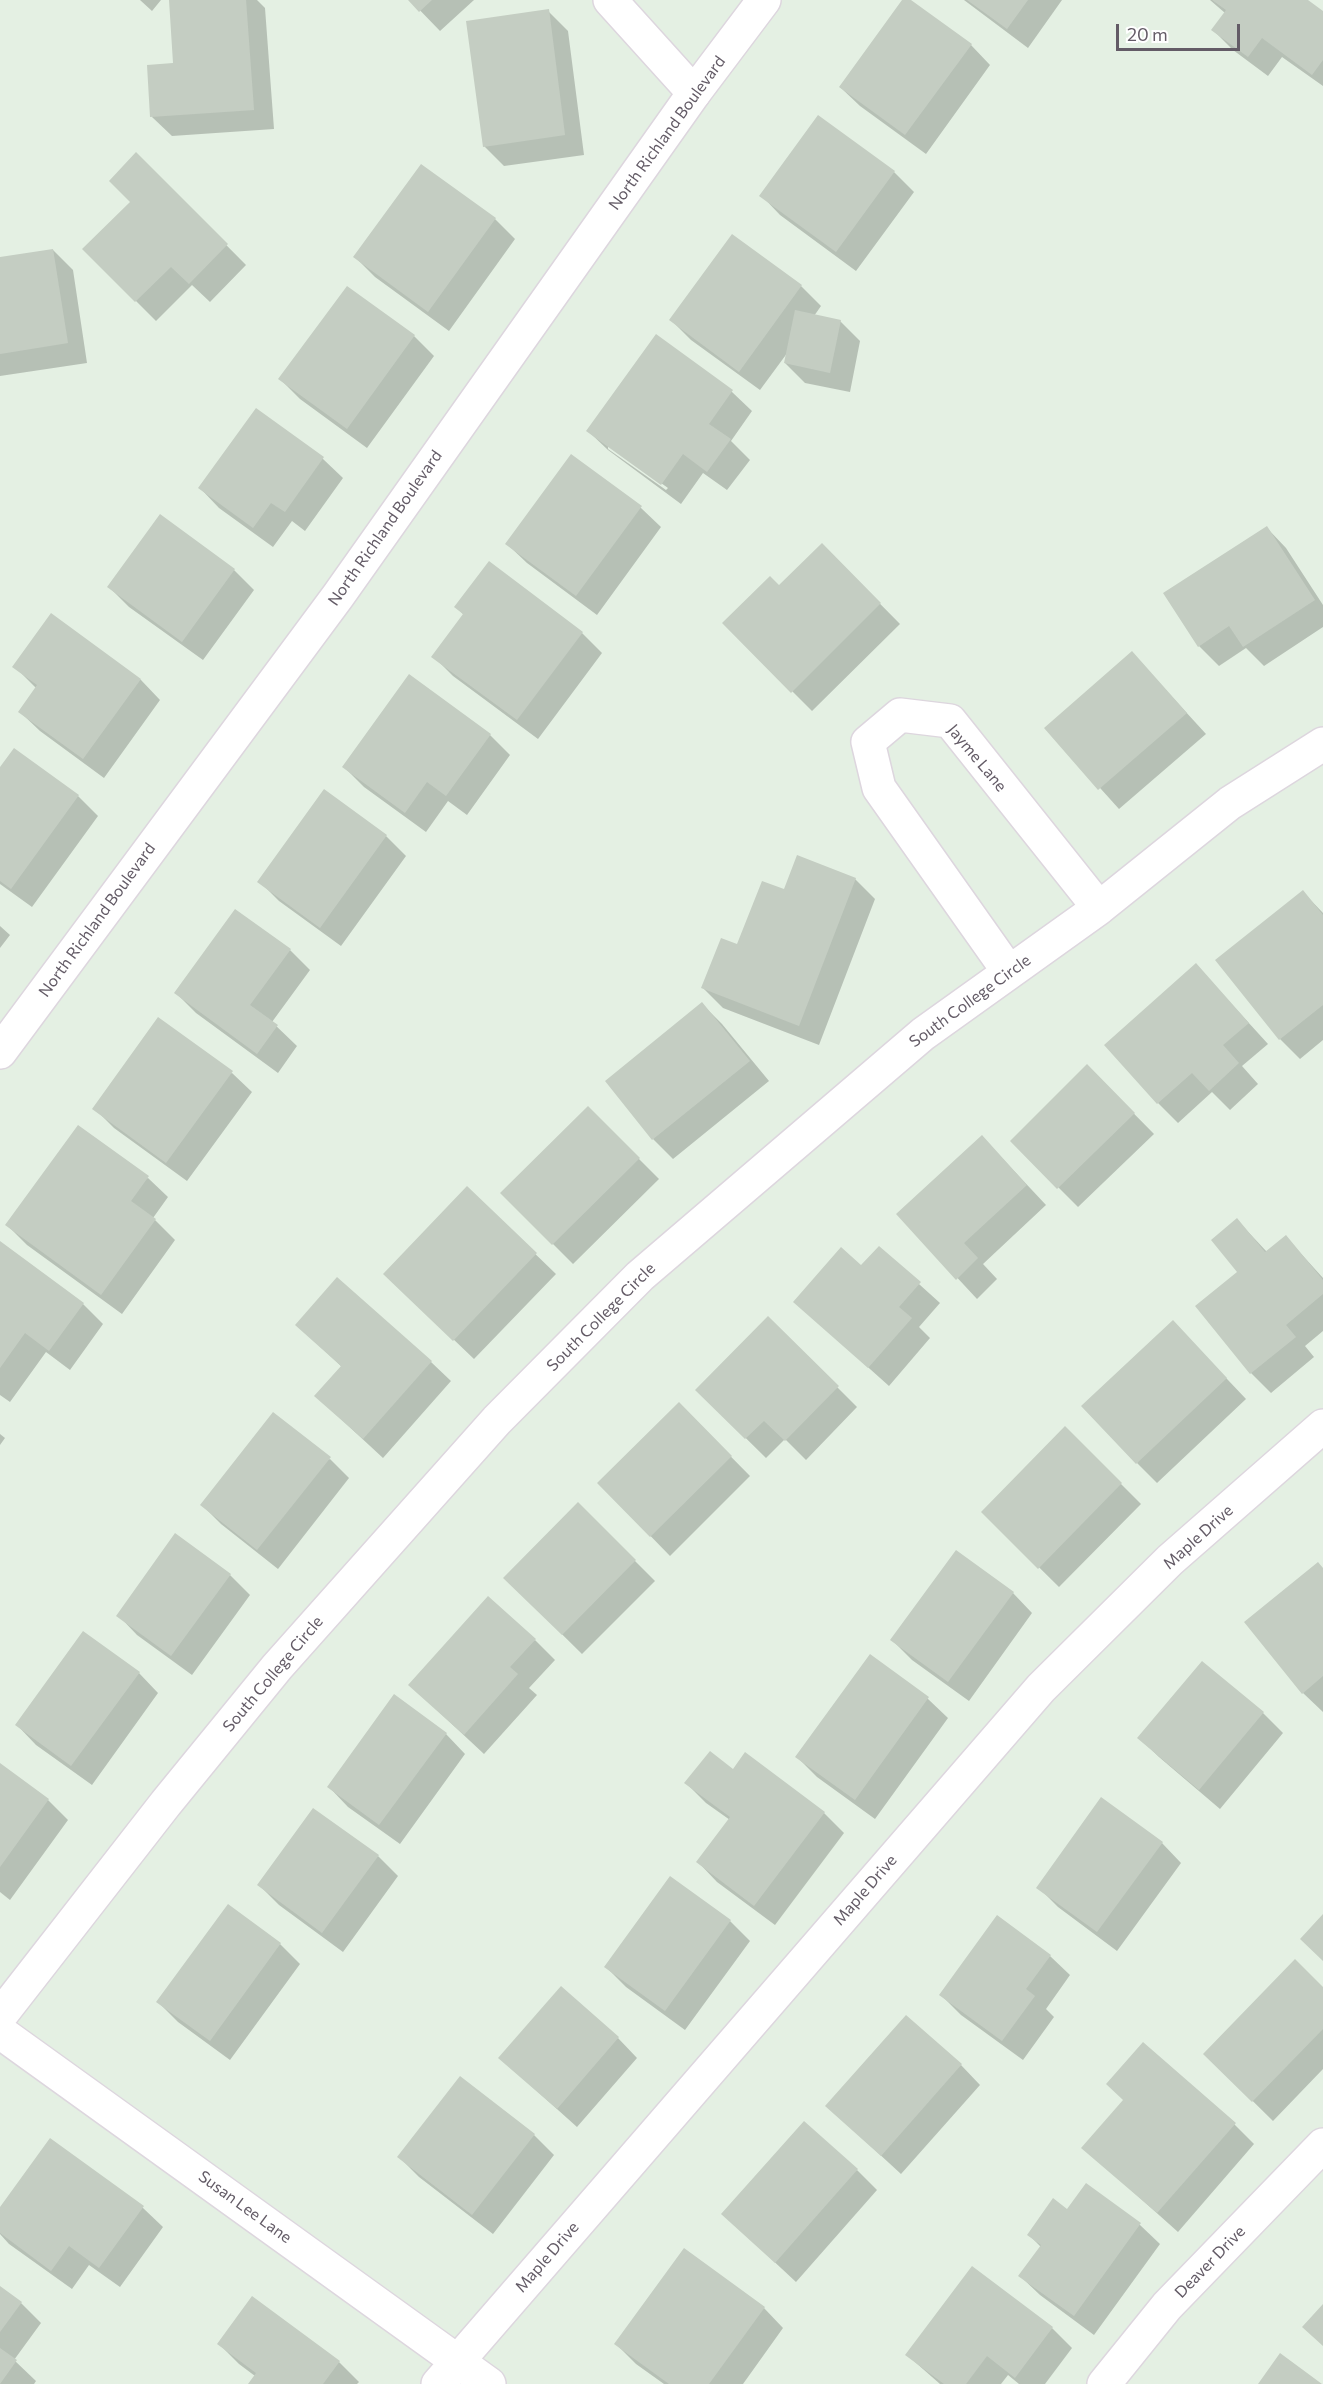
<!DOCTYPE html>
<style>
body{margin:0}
#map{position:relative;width:1323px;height:2384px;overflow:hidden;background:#e4f0e3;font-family:Commissioner,sans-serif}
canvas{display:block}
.scale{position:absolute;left:1116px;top:24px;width:124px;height:27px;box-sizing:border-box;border:3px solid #635b66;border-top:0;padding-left:8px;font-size:18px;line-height:21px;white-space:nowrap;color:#635b66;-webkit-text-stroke:4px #fff;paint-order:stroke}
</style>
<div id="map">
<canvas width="1323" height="2384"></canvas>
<div class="scale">20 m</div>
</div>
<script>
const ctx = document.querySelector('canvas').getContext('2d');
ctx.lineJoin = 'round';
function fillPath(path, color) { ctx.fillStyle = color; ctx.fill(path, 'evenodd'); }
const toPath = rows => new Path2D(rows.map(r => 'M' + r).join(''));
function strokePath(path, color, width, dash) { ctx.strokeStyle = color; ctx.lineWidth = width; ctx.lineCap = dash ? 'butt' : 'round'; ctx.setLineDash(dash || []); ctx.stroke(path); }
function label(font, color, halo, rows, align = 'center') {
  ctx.font = font + ' Commissioner,sans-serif'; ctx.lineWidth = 5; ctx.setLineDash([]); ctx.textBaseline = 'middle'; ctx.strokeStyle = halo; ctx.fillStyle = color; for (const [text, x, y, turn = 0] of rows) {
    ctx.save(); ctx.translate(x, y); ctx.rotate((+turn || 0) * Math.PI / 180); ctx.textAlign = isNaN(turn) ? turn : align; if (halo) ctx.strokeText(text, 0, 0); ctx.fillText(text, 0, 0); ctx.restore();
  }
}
fillPath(toPath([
 [140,0,161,0,152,11],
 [170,0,257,0,265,8,274,129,172,136,152,117,175,65],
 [410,0,474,0,440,31],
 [903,0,908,0,971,45,990,65,926,154,860,106,840,87],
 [964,0,1062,0,1028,48],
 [1210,0,1305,0,1323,13,1323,86,1282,57,1268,76,1233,50,1213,30,1225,13],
 [548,11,568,31,584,155,504,166,484,146],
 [136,154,246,265,210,302,192,285,156,321,84,249,132,202],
 [422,166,495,219,515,239,449,331,375,277,355,257],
 [894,172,914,192,856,271,780,215,761,195],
 [732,236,801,286,821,306,814,316,840,321,860,341,850,392,805,383,785,363,788,352,760,390,691,340,671,320],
 [53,250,73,270,87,363,0,376,0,259],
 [414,336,434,356,367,448,300,399,280,379],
 [656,336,732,392,752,411,731,441,750,460,727,490,703,473,681,504,608,450,588,431],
 [608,445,668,488,666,490,608,449],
 [256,410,323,459,343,478,305,531,292,521,273,547,219,508,200,488],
 [571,456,641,508,661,527,597,615,527,563,507,544],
 [1267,528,1286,548,1323,605,1323,627,1264,666,1246,648,1219,666,1199,646],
 [822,545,900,624,812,711,724,623,779,587],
 [234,570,254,590,203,660,129,607,109,587],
 [456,607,582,633,602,653,538,739,453,676,433,656,464,615],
 [51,615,141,680,160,700,104,778,40,731,20,712,37,689,14,666],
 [1132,653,1206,734,1119,809,1046,728],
 [409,676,490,735,510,755,467,815,448,801,426,832,364,787,344,767],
 [0,770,78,796,98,816,32,907,0,884],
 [324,791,386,836,406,856,341,946,279,901,259,881],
 [855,879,875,899,819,1045,723,1008,703,988,785,891],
 [1303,892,1323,913,1323,1040,1300,1059,1280,1039,1217,960],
 [0,926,10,935,0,948],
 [290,950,310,970,272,1022,297,1046,278,1073,196,1013,176,993],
 [1196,965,1268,1044,1242,1066,1258,1084,1230,1110,1212,1092,1178,1123,1158,1103],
 [702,1004,722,1024,769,1081,673,1159,653,1139],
 [1087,1066,1154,1134,1078,1207,1012,1141],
 [232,1073,252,1092,187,1181,114,1128,94,1108],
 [588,1108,659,1179,573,1264,502,1193],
 [1001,1157,1046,1205,983,1264,997,1279,977,1299,898,1214],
 [148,1178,168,1197,153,1218,175,1240,122,1314,27,1245,7,1225],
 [467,1188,556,1274,474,1359,405,1293],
 [1237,1220,1267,1252,1286,1237,1323,1278,1323,1331,1305,1346,1314,1357,1271,1393,1251,1373,1239,1272],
 [0,1243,83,1304,103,1324,70,1370,46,1352,10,1402,0,1395],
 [879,1248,940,1303,919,1327,930,1338,889,1386,795,1302,862,1267],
 [768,1318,857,1407,806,1460,785,1439,766,1458,697,1390],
 [297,1325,431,1362,451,1381,383,1458,316,1396,342,1367],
 [1192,1342,1246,1399,1157,1483,1137,1463],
 [679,1404,750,1476,670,1556,599,1483],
 [1065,1428,1141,1504,1059,1587,983,1512],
 [0,1434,5,1438,0,1445],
 [330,1459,349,1478,278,1569,221,1524,202,1505],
 [578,1504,655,1581,582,1654,505,1578],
 [1323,1569,1323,1712,1303,1693],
 [230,1575,250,1595,192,1675,137,1635,118,1615],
 [1013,1593,1032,1613,969,1701,912,1660,892,1640],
 [535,1640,555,1660,529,1688,537,1695,484,1754,410,1685],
 [870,1656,928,1699,948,1718,875,1819,817,1777,797,1757],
 [1202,1663,1263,1713,1283,1733,1220,1809,1159,1757,1139,1738],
 [139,1673,158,1693,92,1785,36,1745,17,1725],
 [446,1734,465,1754,400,1844,348,1807,329,1787],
 [746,1754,824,1813,844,1833,775,1925,717,1882,698,1862,730,1820,706,1803,686,1783,733,1771],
 [0,1765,48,1800,68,1820,10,1900,0,1892],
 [1162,1843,1181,1863,1117,1951,1058,1907,1038,1887],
 [378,1856,398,1876,343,1952,279,1905,259,1885],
 [730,1921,750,1941,685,2030,626,1987,606,1967],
 [280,1944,300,1964,230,2060,178,2022,158,2002],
 [1050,1956,1070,1975,1046,2009,1054,2017,1023,2060,961,2015,941,1995],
 [1323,1989,1323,2069,1273,2121,1205,2054],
 [618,2038,637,2058,577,2127,500,2058],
 [961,2065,980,2085,901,2174,827,2106],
 [1124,2101,1234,2124,1254,2144,1178,2232,1084,2148],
 [534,2135,554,2155,493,2234,419,2177,399,2157],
 [50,2140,143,2208,163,2227,120,2287,89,2265,72,2289,9,2244,0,2234,0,2210],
 [857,2170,877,2190,796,2282,723,2214],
 [1086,2185,1140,2225,1160,2244,1094,2335,1040,2295,1020,2276,1041,2247,1029,2235,1067,2211],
 [0,2288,21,2303,41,2323,14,2360,36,2381,34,2384,0,2384],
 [764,2308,783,2328,743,2384,664,2384,636,2364,616,2344],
 [1052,2328,1072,2348,1045,2384,1019,2384,1008,2375,1001,2384,940,2384,907,2355],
 [219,2344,339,2362,359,2382,357,2384,250,2384,255,2376,239,2364]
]), '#0003');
fillPath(toPath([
 [169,0,246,0,254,110,150,117,147,65,173,63],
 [408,0,432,0,419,12],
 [902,0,911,0,972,44,905,135,839,87],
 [967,0,1028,0,1007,29],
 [1212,0,1308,0,1323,11,1323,60,1312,75,1262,38,1248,57,1211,30,1226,10],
 [549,9,565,135,483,147,466,21],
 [818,115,895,171,836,252,759,196],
 [136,152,228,244,189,284,171,267,135,302,82,249,130,202,109,181],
 [421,164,496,218,428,312,353,257],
 [732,234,802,285,739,372,669,320],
 [53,249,68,343,0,354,0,257],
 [347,286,415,335,347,429,278,379],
 [795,310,841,320,830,373,784,363],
 [656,334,733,390,709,424,731,439,707,472,683,454,661,485,586,431],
 [256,408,324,457,285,512,271,503,253,528,198,488],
 [571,454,642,506,576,596,505,544],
 [160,514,235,569,182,642,107,587],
 [1267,526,1315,600,1243,647,1229,626,1198,647,1163,593],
 [822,543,881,603,791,693,722,623,770,576,779,585],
 [489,561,583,632,517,720,431,657,463,614,454,607],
 [51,613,141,679,83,759,18,712,37,685,12,667],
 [1132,651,1187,713,1098,790,1044,728],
 [409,674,491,734,446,796,427,782,405,813,342,767],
 [14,748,79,795,11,889,0,881,0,767],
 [324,789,387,835,320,928,257,882],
 [797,855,856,878,799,1026,701,988,721,938,737,944,762,881,784,889],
 [1303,890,1323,915,1323,1005,1279,1040,1215,960],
 [235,909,291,949,250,1005,278,1025,257,1054,174,993],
 [1196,963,1249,1023,1223,1045,1239,1063,1209,1091,1192,1073,1157,1104,1104,1045],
 [702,1002,750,1061,652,1140,605,1081],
 [158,1017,233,1071,166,1163,92,1109],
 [1087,1064,1135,1113,1057,1189,1010,1141],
 [588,1106,640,1158,552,1245,500,1193],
 [78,1125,149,1176,131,1201,156,1219,101,1295,5,1225],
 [982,1135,1027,1185,964,1243,978,1258,956,1280,896,1214],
 [467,1186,537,1253,453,1341,383,1274],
 [1237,1218,1265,1252,1286,1235,1323,1280,1323,1294,1286,1325,1296,1337,1250,1374,1195,1306,1237,1272,1211,1240],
 [0,1241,84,1303,49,1351,25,1333,0,1368],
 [879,1246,921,1282,899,1307,912,1318,868,1368,793,1302,841,1247,861,1265],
 [337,1277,432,1361,363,1439,314,1396,341,1366,295,1325],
 [768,1316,839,1386,785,1441,764,1421,745,1439,695,1390],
 [1173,1320,1227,1378,1136,1464,1081,1406],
 [679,1402,732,1456,650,1537,597,1483],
 [273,1412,331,1457,257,1550,200,1505],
 [1065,1426,1122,1483,1038,1569,981,1512],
 [578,1502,636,1560,562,1635,503,1578],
 [175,1533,231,1574,171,1656,116,1616],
 [956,1550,1014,1592,948,1682,890,1640],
 [1318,1562,1323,1568,1323,1676,1302,1694,1244,1622],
 [488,1596,536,1639,510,1667,518,1674,464,1735,408,1685],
 [83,1631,140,1672,71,1766,15,1725],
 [870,1654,929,1697,855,1800,795,1757],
 [1202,1661,1264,1712,1199,1790,1137,1738],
 [394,1694,447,1733,379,1825,327,1787],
 [710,1751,733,1769,745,1752,825,1812,754,1906,696,1862,730,1817,684,1783],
 [0,1763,49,1799,0,1867],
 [1101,1797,1163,1842,1097,1932,1036,1888],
 [313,1808,379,1855,322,1933,257,1885],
 [670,1876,731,1920,665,2011,604,1967],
 [228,1904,281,1943,210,2041,156,2002],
 [1323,1914,1323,1961,1300,1939],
 [997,1915,1051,1955,1026,1989,1035,1996,1002,2041,939,1995],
 [1295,1959,1323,1987,1323,2029,1252,2102,1203,2054],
 [561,1986,619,2037,557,2109,498,2058],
 [906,2015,962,2064,881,2156,825,2106],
 [1143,2042,1236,2123,1157,2213,1081,2148,1123,2100,1106,2084],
 [460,2076,535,2134,472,2215,397,2157],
 [804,2121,858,2169,775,2263,721,2214],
 [50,2138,144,2206,99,2268,69,2246,51,2271,0,2233,0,2207],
 [1086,2183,1141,2223,1074,2316,1018,2276,1041,2245,1027,2235,1053,2198,1067,2209],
 [684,2248,765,2307,709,2384,669,2384,614,2344],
 [972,2266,1053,2327,1015,2378,987,2356,966,2384,944,2384,905,2355],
 [0,2286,22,2302,0,2332],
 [252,2296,340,2361,323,2384,248,2384,256,2373,217,2344],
 [1323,2304,1323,2346,1302,2327],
 [0,2348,17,2360,0,2384],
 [1280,2353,1322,2384,1258,2384]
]), '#c4cdc2');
const minor = toPath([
 [610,0,694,93],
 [1009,972,879,788,868,742,900,715,950,721,1099,908],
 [0,2016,166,1803,277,1667,497,1420,640,1276,923,1034,1099,908,1230,803,1323,744],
 [0,2032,489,2384],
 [438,2384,1041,1688,1170,1560,1323,1426],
 [1104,2384,1167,2306,1323,2145]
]);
const tertiary = toPath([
 [0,1052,338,596,694,93,764,0]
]);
strokePath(minor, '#ddd6de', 36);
strokePath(tertiary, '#ddd6de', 36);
strokePath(minor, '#fff', 33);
strokePath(tertiary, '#fff', 33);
label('16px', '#635b66', '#fff', [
 ["North Richland Boulevard",667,133,-54],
 ["North Richland Boulevard",385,528,-55],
 ["Jayme Lane",977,758,50],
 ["North Richland Boulevard",97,920,-54],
 ["South College Circle",970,1001,-36],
 ["South College Circle",601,1317,-45],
 ["Maple Drive",1198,1537,-42],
 ["South College Circle",273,1674,-50],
 ["Maple Drive",865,1890,-49],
 ["Susan Lee Lane",245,2207,36],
 ["Maple Drive",547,2257,-49],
 ["Deaver Drive",1210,2262,-46]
]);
</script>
